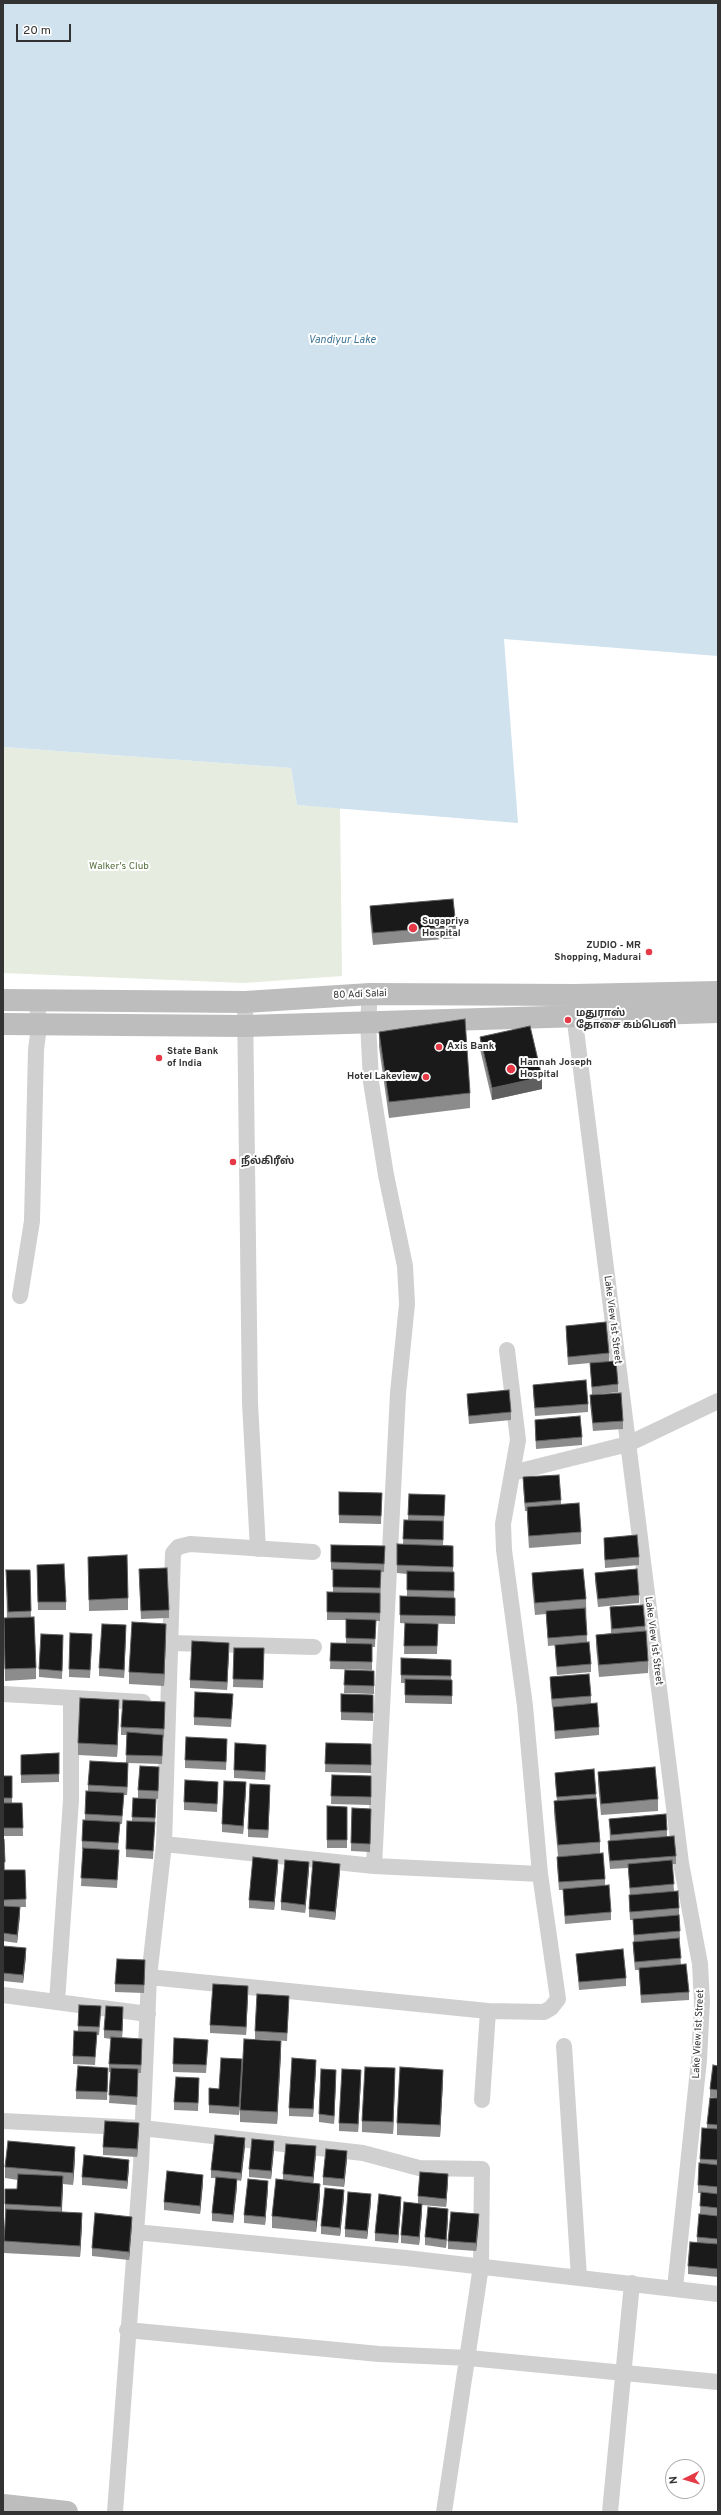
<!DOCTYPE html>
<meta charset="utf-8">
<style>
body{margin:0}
#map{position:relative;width:721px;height:2515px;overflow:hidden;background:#fff;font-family:Overpass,sans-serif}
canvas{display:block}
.frame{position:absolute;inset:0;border:4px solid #333;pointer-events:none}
.north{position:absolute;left:665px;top:2459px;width:40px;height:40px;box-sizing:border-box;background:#fff;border:1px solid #adadad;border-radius:50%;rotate:265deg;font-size:11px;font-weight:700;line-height:16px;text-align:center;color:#333}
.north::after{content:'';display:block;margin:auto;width:14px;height:18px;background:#e63946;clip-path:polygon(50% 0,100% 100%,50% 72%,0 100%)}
.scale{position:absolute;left:16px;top:24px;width:55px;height:18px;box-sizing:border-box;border:2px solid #333;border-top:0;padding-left:5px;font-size:12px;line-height:14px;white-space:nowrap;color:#333;-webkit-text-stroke:3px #fff;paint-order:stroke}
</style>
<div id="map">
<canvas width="721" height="2515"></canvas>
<div class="frame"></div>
<div class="north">N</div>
<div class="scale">20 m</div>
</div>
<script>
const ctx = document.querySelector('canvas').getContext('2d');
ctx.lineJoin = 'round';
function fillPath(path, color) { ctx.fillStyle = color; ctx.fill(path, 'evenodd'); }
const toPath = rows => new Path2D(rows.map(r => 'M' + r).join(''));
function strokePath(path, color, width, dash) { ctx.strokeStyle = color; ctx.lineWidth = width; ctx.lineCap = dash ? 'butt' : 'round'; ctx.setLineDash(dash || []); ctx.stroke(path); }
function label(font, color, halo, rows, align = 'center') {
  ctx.font = font + ' Overpass,"Noto Sans Tamil",sans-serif'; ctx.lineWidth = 4; ctx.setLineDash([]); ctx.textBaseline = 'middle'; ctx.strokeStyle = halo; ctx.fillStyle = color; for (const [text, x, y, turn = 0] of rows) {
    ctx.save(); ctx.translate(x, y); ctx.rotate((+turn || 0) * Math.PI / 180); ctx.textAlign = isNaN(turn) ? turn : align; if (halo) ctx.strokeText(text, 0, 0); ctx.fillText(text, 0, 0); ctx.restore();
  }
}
fillPath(toPath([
 [3,747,291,768,297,805,340,808,342,976,244,983,3,973]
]), '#e6ecdf');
fillPath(toPath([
 [3,3,718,3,718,656,504,639,518,823,297,805,291,768,3,747]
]), '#cfe2ee');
strokePath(toPath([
 [370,994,368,1021,371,1082,386,1175,405,1266,407,1304,398,1393,374,1866],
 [245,1002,250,1403,258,1549],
 [574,1006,574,1014,681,1863,700,1964,702,2002,699,2060,675,2288],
 [20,1296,32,1221,36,1050,39,1026,37,1001],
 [507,1350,518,1440,503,1524,504,1550,525,1706,540,1874],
 [512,1473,628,1444,718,1401],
 [171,1643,314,1647],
 [3,1694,143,1702],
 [164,1844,374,1866,540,1874,558,1999,551,2008,544,2012,488,2011],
 [149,1977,488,2011,482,2100],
 [3,1995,148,2014],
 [57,2002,71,1800,71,1698],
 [564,2046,579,2277],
 [3,2121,142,2128,363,2153,419,2168,482,2169,481,2266,444,2512],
 [135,2232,406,2258,718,2294],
 [127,2330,379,2354,469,2358,718,2382],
 [115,2512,141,2165,149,1977,164,1844,173,1553,178,1547,190,1544,313,1552],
 [610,2512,632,2283]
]), '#d0d0d0', 16);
strokePath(toPath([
 [3,1000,245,1002,370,994,575,995,718,992],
 [3,1024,245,1026,718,1012],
 [3,2505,67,2512]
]), '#bdbdbd', 22);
fillPath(toPath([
 [370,906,456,926,456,938,373,945,370,918],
 [379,1032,470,1093,470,1108,389,1118,379,1047],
 [480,1037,542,1089,492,1100,480,1049],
 [566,1326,609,1353,609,1361,618,1384,618,1392,592,1395,590,1363,568,1365,566,1334],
 [533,1385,588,1404,588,1412,535,1416,533,1393],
 [467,1394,511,1412,511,1420,469,1424,467,1402],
 [590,1395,623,1421,623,1429,593,1431,590,1403],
 [535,1420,582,1437,582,1445,536,1449,535,1428],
 [523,1477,561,1500,561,1504,581,1532,581,1544,529,1548,527,1519,527,1511,525,1511,523,1485],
 [339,1492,382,1493,381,1524,339,1523],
 [409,1494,445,1495,443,1545,453,1546,453,1572,454,1572,454,1598,455,1598,455,1624,400,1623,400,1596,407,1596,407,1574,397,1573,397,1544,403,1545,404,1520,408,1520],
 [604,1538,639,1557,639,1565,605,1568,604,1546],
 [331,1545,385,1546,384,1572,381,1572,380,1621,376,1621,375,1647,372,1647,372,1670,330,1669,331,1643,346,1643,346,1620,327,1620,327,1592,333,1592,333,1570,331,1570],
 [88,1557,128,1598,128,1610,89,1611],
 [37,1565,66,1602,66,1610,38,1610],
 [30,1570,31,1617,36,1668,36,1679,5,1681,4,1618,7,1618,6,1578],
 [532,1573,586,1599,587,1643,591,1664,591,1672,557,1675,555,1653,555,1645,570,1644,548,1646,546,1614,535,1615,532,1585],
 [595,1573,639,1595,639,1603,598,1607,595,1581],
 [139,1577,169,1610,169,1618,141,1619],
 [610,1607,645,1626,648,1661,648,1673,599,1677,596,1646,596,1635,611,1633],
 [405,1623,438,1624,437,1654,404,1654],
 [126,1633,124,1678,99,1676,99,1668],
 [166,1635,164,1686,129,1684,129,1672],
 [92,1642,90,1678,69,1677,69,1669],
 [63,1643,62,1679,39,1677,39,1669],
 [234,1648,264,1648,263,1688,233,1687],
 [229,1651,227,1690,190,1688,190,1680],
 [451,1660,451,1680,452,1680,452,1704,405,1703,405,1683,401,1683,401,1675],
 [345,1670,374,1671,374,1694,344,1693],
 [550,1677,591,1696,591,1704,552,1707,550,1685],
 [341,1694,373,1695,373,1721,341,1720],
 [233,1702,231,1727,194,1725,194,1717],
 [553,1707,599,1727,599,1735,555,1739],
 [165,1710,164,1737,163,1737,162,1764,128,1763,127,1795,124,1795,122,1824,120,1824,118,1850,119,1858,117,1888,81,1886,83,1849,82,1849,82,1841,85,1820,85,1814,88,1792,88,1785,126,1762,127,1735,121,1735,121,1727],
 [119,1712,117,1757,78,1755,78,1743],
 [326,1743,371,1744,371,1773,325,1772],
 [227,1747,226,1770,185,1768,185,1760],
 [59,1753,59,1782,21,1783,21,1755],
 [266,1753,265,1780,234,1778,234,1770],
 [598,1772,658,1799,658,1811,601,1815,598,1784],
 [555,1773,596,1794,600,1842,600,1853,605,1879,605,1886,611,1912,611,1920,565,1924,563,1890,559,1890,557,1865,557,1857,558,1856,554,1813,554,1801,557,1801,555,1781],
 [159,1775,158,1799,139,1798,156,1807,153,1859,126,1857,126,1849,132,1821,133,1798,138,1798,138,1790],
 [332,1775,371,1776,371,1805,331,1804],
 [3,1776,12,1798,12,1803,22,1803,23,1836,3,1836],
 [218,1790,217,1812,184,1810,184,1802],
 [246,1790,243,1834,222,1832,222,1824],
 [270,1793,268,1838,248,1837,248,1829],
 [327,1806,347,1807,347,1848,327,1848],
 [352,1808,371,1809,370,1852,351,1851],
 [609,1819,667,1830,667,1836,676,1856,676,1864,672,1864,674,1891,679,1908,679,1916,680,1939,679,1939,681,1965,689,1992,689,2000,641,2003,639,1970,635,1970,633,1950,633,1942,634,1942,633,1920,630,1920,629,1903,629,1895,630,1895,628,1868,610,1869,608,1849,608,1841,610,1841],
 [3,1839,4,1839,5,1870,3,1870],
 [278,1868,274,1910,249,1908,249,1900],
 [3,1870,25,1870,26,1907,20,1907,20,1915,17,1943,3,1941],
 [309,1870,305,1913,281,1910,281,1902],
 [340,1872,335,1920,309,1917,309,1909],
 [3,1946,26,1956,23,1983,3,1981],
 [576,1954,626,1978,626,1986,579,1990],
 [145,1968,144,1993,115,1992,115,1984],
 [248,1994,246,2035,210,2033,210,2025],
 [289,2004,287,2041,255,2039,255,2031],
 [101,2014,99,2035,97,2035,95,2065,73,2064,73,2056,78,2032,78,2026],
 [123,2015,122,2038,142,2047,141,2073,138,2073,137,2105,109,2103,111,2072,109,2072,109,2064,111,2039,104,2038,104,2030],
 [208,2048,206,2073,173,2072,173,2064],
 [281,2053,277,2124,240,2122,240,2110],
 [718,2066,718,2098,710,2097,710,2089],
 [242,2067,239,2115,209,2113,209,2105],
 [316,2068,313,2117,289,2116,289,2108],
 [108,2076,107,2100,76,2099,76,2091],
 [336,2078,334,2124,319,2122,319,2114],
 [361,2078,358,2132,339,2131,339,2123],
 [395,2080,393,2134,362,2132,362,2121],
 [443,2081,440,2137,397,2135,397,2123],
 [199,2086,198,2111,174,2110,174,2102],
 [718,2098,718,2216,700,2214,701,2193,698,2193,698,2185,700,2159,707,2129,707,2124],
 [139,2131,137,2157,103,2155,103,2147],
 [245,2146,241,2181,237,2180,237,2187,233,2223,212,2221,212,2213,216,2178,211,2178,211,2170],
 [274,2149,271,2179,249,2177,249,2169],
 [316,2154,313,2183,320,2196,316,2232,272,2228,272,2216,283,2180,283,2174],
 [75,2159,73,2185,63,2184,62,2212,82,2225,80,2257,4,2253,4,2241,5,2215,5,2204,17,2189,18,2180,5,2178,5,2167],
 [347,2159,344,2187,323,2185,323,2177],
 [129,2168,127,2189,82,2185,82,2177],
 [448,2182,446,2207,422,2205,422,2212,419,2245,401,2243,401,2235,418,2204,418,2196],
 [203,2183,200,2214,164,2210,164,2202],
 [268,2189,265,2225,244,2223,244,2215],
 [344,2198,340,2236,321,2234,321,2226],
 [371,2202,367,2239,345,2237,345,2229],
 [401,2205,398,2243,375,2241,375,2233],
 [718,2216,718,2277,688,2274,688,2266,697,2242,697,2237],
 [448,2217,446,2248,425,2245,425,2237],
 [479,2222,476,2251,448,2249,448,2241],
 [132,2225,129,2260,92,2256,92,2248]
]), '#8c8c8c');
fillPath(toPath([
 [542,1077,542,1089,492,1100,492,1088],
 [166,1624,166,1635,164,1686,164,1674],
 [126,1625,126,1633,124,1678,124,1670],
 [229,1643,229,1651,227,1690,227,1682],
 [119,1700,119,1712,117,1757,117,1745],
 [266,1745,266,1753,265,1780,265,1772],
 [128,1763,128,1771,127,1795,127,1787],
 [246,1782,246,1790,243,1834,243,1826],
 [270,1785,270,1793,268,1838,268,1830],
 [278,1860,278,1868,274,1910,274,1902],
 [309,1862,309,1870,305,1913,305,1905],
 [340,1864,340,1872,335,1920,335,1912],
 [20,1907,20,1915,17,1943,17,1935],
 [26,1948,26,1956,23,1983,23,1975],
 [248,1986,248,1994,246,2035,246,2027],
 [123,2007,123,2015,122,2039,122,2031],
 [281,2041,281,2053,277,2124,277,2112],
 [242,2059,242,2067,239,2115,239,2107],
 [316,2060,316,2068,313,2117,313,2109],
 [395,2068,395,2080,393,2134,393,2122],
 [336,2070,336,2078,334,2124,334,2116],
 [361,2070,361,2078,358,2132,358,2124],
 [443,2070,443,2081,440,2137,440,2125],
 [139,2123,139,2131,137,2157,137,2149],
 [245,2138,245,2146,241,2181,241,2173],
 [274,2141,274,2149,271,2179,271,2171],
 [316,2146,316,2154,313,2185,313,2177],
 [75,2147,75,2159,73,2185,73,2173],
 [347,2151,347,2159,344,2187,344,2179],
 [129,2160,129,2168,127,2189,127,2181],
 [448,2174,448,2182,446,2207,446,2199],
 [203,2175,203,2183,200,2214,200,2206],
 [63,2176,63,2188,61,2219,61,2207],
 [237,2179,237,2187,233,2223,233,2215],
 [268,2181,268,2189,265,2225,265,2217],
 [320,2184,320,2196,316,2232,316,2221],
 [344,2190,344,2198,340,2236,340,2228],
 [371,2194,371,2202,367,2239,367,2231],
 [401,2197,401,2205,398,2243,398,2235],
 [422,2204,422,2212,419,2245,419,2237],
 [448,2209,448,2217,446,2248,446,2240],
 [82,2213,82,2225,80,2257,80,2246],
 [479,2214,479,2222,476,2251,476,2243],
 [132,2217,132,2225,129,2260,129,2252]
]), '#5f5f5f');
const building = toPath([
 [453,899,456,926,373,933,370,906,453,899],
 [465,1019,470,1093,389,1102,379,1032,465,1019],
 [530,1026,542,1077,492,1088,480,1037,530,1026],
 [606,1322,609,1353,568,1357,566,1326,606,1322],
 [616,1361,618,1384,592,1387,590,1363,616,1361],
 [586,1380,588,1404,535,1408,533,1385,586,1380],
 [509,1390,511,1412,469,1416,467,1394,509,1390],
 [621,1393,623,1421,593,1423,590,1395,621,1393],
 [580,1416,582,1437,536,1441,535,1420,580,1416],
 [559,1475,561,1500,525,1503,523,1477,559,1475],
 [339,1492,382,1493,381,1516,339,1515,339,1492],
 [409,1494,445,1495,444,1516,408,1515,409,1494],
 [579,1503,581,1532,529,1536,527,1507,579,1503],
 [404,1520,443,1521,443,1540,403,1539,404,1520],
 [637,1535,639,1557,605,1560,604,1538,637,1535],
 [397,1544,453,1546,453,1567,397,1565,397,1544],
 [331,1545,385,1546,384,1564,331,1562,331,1545],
 [127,1555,128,1598,89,1600,88,1557,127,1555],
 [64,1564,66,1602,38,1602,37,1565,64,1564],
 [167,1568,169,1610,141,1611,139,1569,167,1568],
 [333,1569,381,1570,380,1588,333,1587,333,1569],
 [583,1569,586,1599,535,1603,532,1573,583,1569],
 [637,1569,639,1595,598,1599,595,1573,637,1569],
 [6,1570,30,1570,31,1611,8,1612,6,1570],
 [407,1571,454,1572,454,1591,407,1590,407,1571],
 [327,1592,380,1593,380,1613,327,1612,327,1592],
 [400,1596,455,1598,455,1616,400,1615,400,1596],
 [643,1605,645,1626,612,1629,610,1607,643,1605],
 [585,1608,587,1635,548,1638,546,1611,585,1608],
 [34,1617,36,1668,5,1669,4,1618,34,1617],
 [346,1619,376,1620,375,1639,346,1638,346,1619],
 [132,1622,166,1624,164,1674,129,1672,132,1622],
 [405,1623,438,1624,437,1646,404,1646,405,1623],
 [102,1624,126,1625,124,1670,99,1668,102,1624],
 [646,1631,648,1661,599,1665,596,1635,646,1631],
 [70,1633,92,1634,90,1670,69,1669,70,1633],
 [41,1634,63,1635,62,1671,39,1669,41,1634],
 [192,1641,229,1643,227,1682,190,1680,192,1641],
 [589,1642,591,1664,557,1667,555,1645,589,1642],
 [331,1643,372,1644,372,1662,330,1661,331,1643],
 [234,1648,264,1648,263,1680,233,1679,234,1648],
 [401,1658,451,1660,451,1676,401,1675,401,1658],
 [345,1670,374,1671,374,1686,344,1685,345,1670],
 [589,1674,591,1696,552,1699,550,1677,589,1674],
 [405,1679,452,1680,452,1696,405,1695,405,1679],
 [195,1692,233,1694,231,1719,194,1717,195,1692],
 [341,1694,373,1695,373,1713,341,1712,341,1694],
 [80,1698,119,1700,117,1745,78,1743,80,1698],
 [123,1700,165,1702,164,1729,121,1727,123,1700],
 [597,1703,599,1727,555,1731,553,1707,597,1703],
 [127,1732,163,1735,162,1756,126,1755,127,1732],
 [186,1737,227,1739,226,1762,185,1760,186,1737],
 [235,1743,266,1745,265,1772,234,1770,235,1743],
 [326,1743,371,1744,371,1765,325,1764,326,1743],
 [59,1753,59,1774,21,1775,21,1755,59,1753],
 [90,1761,128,1763,127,1787,88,1785,90,1761],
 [140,1766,159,1767,158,1791,138,1790,140,1766],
 [655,1767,658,1799,601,1804,598,1772,655,1767],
 [594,1769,596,1794,557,1797,555,1773,594,1769],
 [332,1775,371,1776,371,1797,331,1796,332,1775],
 [3,1776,12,1776,12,1798,3,1798,3,1776],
 [185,1780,218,1782,217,1804,184,1802,185,1780],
 [224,1781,246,1782,243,1826,222,1824,224,1781],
 [250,1784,270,1785,268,1830,248,1829,250,1784],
 [86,1791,124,1793,122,1816,85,1814,86,1791],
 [133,1798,156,1799,155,1818,132,1817,133,1798],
 [596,1798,600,1842,558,1845,554,1801,596,1798],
 [3,1803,22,1803,23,1828,3,1828,3,1803],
 [327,1806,347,1807,347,1840,327,1840,327,1806],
 [352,1808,371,1809,370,1844,351,1843,352,1808],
 [666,1814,667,1830,611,1835,609,1819,666,1814],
 [83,1820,120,1822,118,1843,82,1841,83,1820],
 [127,1821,155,1822,153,1851,126,1849,127,1821],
 [674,1836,676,1856,610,1861,608,1841,674,1836],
 [3,1839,4,1839,5,1862,3,1862,3,1839],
 [83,1848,119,1850,117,1880,81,1878,83,1848],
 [603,1853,605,1879,559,1882,557,1857,603,1853],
 [253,1857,278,1860,274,1902,249,1900,253,1857],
 [285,1860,309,1862,305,1905,281,1902,285,1860],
 [672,1860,674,1884,630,1888,628,1864,672,1860],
 [313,1861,340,1864,335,1912,309,1909,313,1861],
 [3,1870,25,1870,26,1899,3,1900,3,1870],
 [609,1885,611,1912,565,1916,563,1889,609,1885],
 [678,1891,679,1908,630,1912,629,1895,678,1891],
 [3,1906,20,1907,17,1935,3,1933,3,1906],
 [679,1915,680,1931,634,1935,633,1919,679,1915],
 [679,1938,681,1958,635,1962,633,1942,679,1938],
 [3,1946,26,1948,23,1975,3,1973,3,1946],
 [623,1949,626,1978,579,1982,576,1954,623,1949],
 [117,1959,145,1960,144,1985,115,1984,117,1959],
 [686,1964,689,1992,641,1995,639,1968,686,1964],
 [213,1984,248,1986,246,2027,210,2025,213,1984],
 [257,1994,289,1996,287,2033,255,2031,257,1994],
 [79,2005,101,2006,99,2027,78,2026,79,2005],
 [106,2006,123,2007,122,2031,104,2030,106,2006],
 [74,2031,97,2032,95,2057,73,2056,74,2031],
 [111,2037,142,2039,141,2065,109,2064,111,2037],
 [174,2038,208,2040,206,2065,173,2064,174,2038],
 [244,2039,281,2041,277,2112,240,2110,244,2039],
 [221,2058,242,2059,239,2107,209,2105,209,2088,219,2089,221,2058],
 [292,2058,316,2060,313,2109,289,2108,292,2058],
 [713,2065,718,2066,718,2090,710,2089,713,2065],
 [78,2066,108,2068,107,2092,76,2091,78,2066],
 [365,2067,395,2068,393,2122,362,2121,365,2067],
 [400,2067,443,2070,440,2125,397,2123,400,2067],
 [111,2068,138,2069,137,2097,109,2095,111,2068],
 [321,2069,336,2070,334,2116,319,2114,321,2069],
 [342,2069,361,2070,358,2124,339,2123,342,2069],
 [176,2077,199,2078,198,2103,174,2102,176,2077],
 [710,2098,718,2098,718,2125,707,2124,710,2098],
 [105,2121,139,2123,137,2149,103,2147,105,2121],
 [702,2128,718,2129,718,2160,700,2159,702,2128],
 [215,2135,245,2138,241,2173,211,2170,215,2135],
 [252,2139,274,2141,271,2171,249,2169,252,2139],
 [8,2141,75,2147,73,2173,5,2167,8,2141],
 [286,2144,316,2146,313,2177,283,2174,286,2144],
 [326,2149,347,2151,344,2179,323,2177,326,2149],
 [84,2155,129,2160,127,2181,82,2177,84,2155],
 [699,2163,718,2165,718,2187,698,2185,699,2163],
 [167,2171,203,2175,200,2206,164,2202,167,2171],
 [420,2172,448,2174,446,2199,418,2196,420,2172],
 [18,2174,63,2176,61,2207,5,2204,5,2189,17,2189,18,2174],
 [216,2177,237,2179,233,2215,212,2213,216,2177],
 [248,2179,268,2181,265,2217,244,2215,248,2179],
 [276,2179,320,2184,316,2221,272,2216,276,2179],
 [325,2188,344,2190,340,2228,321,2226,325,2188],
 [348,2192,371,2194,367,2231,345,2229,348,2192],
 [701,2192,718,2194,718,2208,700,2206,701,2192],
 [379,2194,401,2197,398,2235,375,2233,379,2194],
 [404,2202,422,2204,419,2237,401,2235,404,2202],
 [428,2207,448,2209,446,2240,425,2237,428,2207],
 [6,2209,82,2213,80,2246,4,2241,6,2209],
 [451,2212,479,2214,476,2243,448,2241,451,2212],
 [95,2213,132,2217,129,2252,92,2248,95,2213],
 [699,2214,718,2216,718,2239,697,2237,699,2214],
 [690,2242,718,2244,718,2269,688,2266,690,2242]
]);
fillPath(building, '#1a1a1a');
strokePath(building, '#5f5f5f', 1);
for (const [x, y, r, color] of [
 [413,928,5,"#e63946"],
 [649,952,4,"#e63946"],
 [568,1020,4,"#e63946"],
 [439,1047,4,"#e63946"],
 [159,1058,4,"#e63946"],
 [511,1069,5,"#e63946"],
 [426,1077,4,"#e63946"],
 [233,1162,4,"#e63946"]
]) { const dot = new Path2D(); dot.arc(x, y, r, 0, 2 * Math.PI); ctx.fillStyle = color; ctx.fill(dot); strokePath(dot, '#fff', 1.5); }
label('10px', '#56703f', '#fff', [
 ["Walker's Club",119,867]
]);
label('bold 10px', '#333', '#fff', [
 ["Sugapriya",422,922],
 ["Hospital",422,934],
 ["ZUDIO - MR",641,946,"right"],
 ["Shopping, Madurai",641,958,"right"],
 ["மதுராஸ்",576,1014],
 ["தோசை கம்பெனி",576,1026],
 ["Axis Bank",447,1047],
 ["State Bank",167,1052],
 ["of India",167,1064],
 ["Hannah Joseph",520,1063],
 ["Hospital",520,1075],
 ["Hotel Lakeview",418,1077,"right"],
 ["நீல்கிரீஸ்",241,1162]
], 'left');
label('10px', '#333', '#fff', [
 ["80 Adi Salai",360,995,-2],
 ["Lake View 1st Street",612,1320,83],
 ["Lake View 1st Street",653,1641,83],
 ["Lake View 1st Street",699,2034,-87]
]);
label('italic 11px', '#3f7597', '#fff', [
 ["Vandiyur Lake",342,341]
]);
</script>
